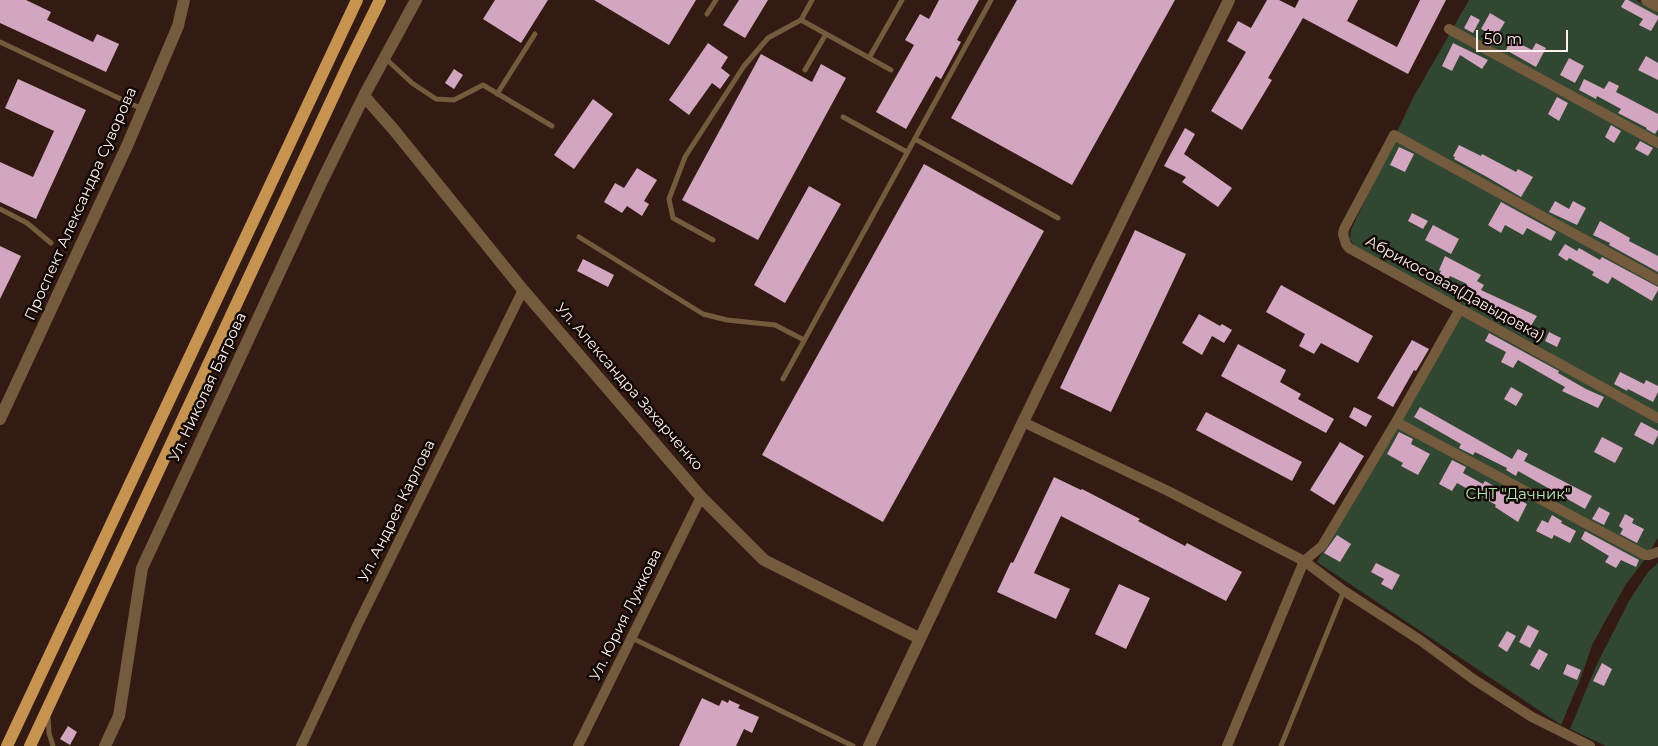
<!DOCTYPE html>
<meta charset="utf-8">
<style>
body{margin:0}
#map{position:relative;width:1658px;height:746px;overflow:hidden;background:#331b13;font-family:Montserrat,sans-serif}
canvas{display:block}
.scale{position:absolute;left:1476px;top:30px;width:92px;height:22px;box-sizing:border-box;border:2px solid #fef0ec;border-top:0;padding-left:6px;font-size:15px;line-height:18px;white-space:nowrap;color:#fef0ec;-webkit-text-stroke:4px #130906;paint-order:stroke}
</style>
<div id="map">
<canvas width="1658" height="746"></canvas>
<div class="scale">50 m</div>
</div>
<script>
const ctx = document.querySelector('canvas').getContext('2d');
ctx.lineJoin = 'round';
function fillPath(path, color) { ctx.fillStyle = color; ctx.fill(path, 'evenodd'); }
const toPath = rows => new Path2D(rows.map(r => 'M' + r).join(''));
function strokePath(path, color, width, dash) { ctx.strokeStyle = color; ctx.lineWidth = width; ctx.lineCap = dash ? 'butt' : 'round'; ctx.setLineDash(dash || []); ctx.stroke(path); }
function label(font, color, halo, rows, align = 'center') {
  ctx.font = font + ' Montserrat,sans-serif'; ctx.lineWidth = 5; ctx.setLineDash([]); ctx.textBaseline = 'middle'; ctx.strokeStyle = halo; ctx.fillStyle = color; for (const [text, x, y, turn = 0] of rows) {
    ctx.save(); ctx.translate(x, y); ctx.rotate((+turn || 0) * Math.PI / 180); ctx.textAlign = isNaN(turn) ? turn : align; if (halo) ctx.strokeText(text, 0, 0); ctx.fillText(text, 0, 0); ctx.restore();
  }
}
fillPath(toPath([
 [1469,0,1636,0,1658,12,1658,538,1643,562,1626,584,1593,643,1580,680,1561,725,1317,562,1464,306,1356,248,1350,239,1351,230,1413,98],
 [1658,563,1658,746,1606,746,1570,729,1596,666,1629,601,1648,572]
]), '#324732');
fillPath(toPath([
 [0,0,26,0,51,12,47,20,93,42,97,34,119,44,106,72,0,23],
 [495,0,548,0,521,43,483,19],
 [594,0,696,0,669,45],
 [739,0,768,0,745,38,723,25],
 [939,0,979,0,957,40,961,42,941,79,936,76,906,129,876,112,914,45,905,40,920,14,929,19],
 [1017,0,1175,0,1072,185,951,118],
 [1267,0,1279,0,1295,8,1299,0,1358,0,1347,21,1397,47,1420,0,1446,0,1408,74,1303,18,1268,78,1272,80,1242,130,1211,111,1246,52,1227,41,1238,21,1251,28],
 [1625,0,1628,0,1658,16,1658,19,1651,31,1639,25,1643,19,1621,7],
 [1490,13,1505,22,1496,37,1481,29],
 [1471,15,1480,20,1473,33,1464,28],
 [1511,39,1532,50,1536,43,1546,48,1536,67,1506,50],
 [708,43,728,57,721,68,730,75,720,89,712,83,689,115,669,100],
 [1453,43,1488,60,1482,69,1460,55,1452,71,1442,66],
 [761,54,812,82,821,64,846,78,758,240,682,200],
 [1646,56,1658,63,1658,80,1638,70],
 [1569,58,1584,66,1575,83,1560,75],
 [454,69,463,75,454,89,445,83],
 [18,79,86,110,36,219,0,202,0,162,33,177,54,131,5,108],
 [1584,79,1604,89,1609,81,1619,86,1616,92,1658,114,1658,129,1655,134,1646,129,1647,128,1618,113,1621,109,1597,96,1596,99,1579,90],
 [1557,97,1568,103,1559,121,1548,114],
 [593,99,613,114,574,169,554,155],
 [1611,125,1621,131,1614,143,1605,137],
 [1185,128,1195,134,1184,154,1232,188,1218,207,1182,182,1186,177,1164,166],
 [1640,141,1653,148,1648,156,1635,149],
 [1459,145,1481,156,1482,154,1516,172,1518,169,1533,177,1521,197,1487,177,1454,159,1455,157,1453,156],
 [1399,147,1414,154,1405,172,1390,165],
 [924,164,1044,231,883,522,762,455],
 [637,168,657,180,644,201,649,204,642,216,627,206,622,213,604,202,615,183,624,188],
 [809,186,841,204,785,303,754,285],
 [1555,201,1569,209,1573,201,1586,208,1577,225,1549,212],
 [1501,202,1556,232,1551,241,1527,228,1523,235,1505,225,1501,233,1488,225],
 [1412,213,1428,221,1423,229,1408,221],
 [1600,221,1630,238,1629,241,1658,256,1658,272,1609,245,1610,243,1593,235],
 [1433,225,1459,239,1451,254,1425,240],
 [1135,230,1186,254,1111,412,1060,388],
 [1565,244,1577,251,1579,248,1600,260,1602,257,1658,287,1658,290,1652,301,1612,277,1608,284,1592,275,1594,272,1569,258,1567,261,1558,255],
 [0,246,21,256,0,299],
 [1445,256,1481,275,1477,281,1484,285,1481,290,1537,316,1528,331,1484,309,1486,305,1471,296,1474,291,1465,287,1467,284,1450,276,1445,285,1436,280,1441,271,1439,270],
 [583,259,614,275,608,287,577,271],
 [1281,285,1373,336,1358,363,1321,343,1314,354,1299,346,1305,334,1266,312],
 [1199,314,1220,326,1222,324,1232,330,1224,343,1212,336,1202,355,1182,343],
 [1549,332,1561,338,1557,347,1545,341],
 [1489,333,1559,371,1558,373,1586,389,1604,397,1598,408,1562,391,1565,387,1518,360,1513,368,1501,362,1506,352,1485,341],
 [1412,340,1429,349,1416,371,1414,370,1393,407,1377,398],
 [1238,344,1286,370,1280,382,1301,394,1298,399,1334,419,1326,433,1221,376],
 [1620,372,1644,384,1646,380,1658,386,1658,392,1653,402,1628,389,1627,391,1614,384],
 [1511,387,1523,394,1516,406,1504,399],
 [1354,407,1372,416,1366,427,1349,417],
 [1420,407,1512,459,1518,449,1528,454,1524,461,1592,496,1585,509,1518,471,1516,476,1506,470,1507,468,1475,452,1473,455,1459,448,1461,444,1414,417],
 [1206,412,1302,462,1292,481,1196,430],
 [1641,422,1658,431,1658,435,1653,445,1634,435],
 [1399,432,1413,439,1411,444,1430,454,1418,475,1401,466,1403,463,1387,454],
 [1602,437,1623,448,1615,463,1594,452],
 [1340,442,1364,456,1334,505,1310,490],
 [1452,460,1466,467,1463,473,1483,484,1485,481,1527,504,1518,522,1495,507,1496,505,1457,483,1452,491,1439,484],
 [1054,477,1081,490,1082,489,1140,519,1138,521,1185,546,1187,543,1242,572,1226,601,1061,516,1034,573,1070,589,1056,619,997,592,1011,562,1013,563],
 [1599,507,1610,513,1604,525,1592,519],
 [1625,514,1634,519,1632,523,1644,529,1637,543,1620,534,1623,529,1619,526],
 [1552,515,1562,521,1561,523,1576,531,1570,543,1554,535,1552,539,1536,531,1542,520,1548,523],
 [1585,531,1639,560,1636,567,1621,560,1616,568,1605,562,1609,556,1581,539],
 [1337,535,1351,544,1340,562,1324,553],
 [1376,563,1400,575,1392,590,1381,584,1384,579,1371,572],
 [1119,584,1150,598,1126,649,1095,634],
 [1528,625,1539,631,1530,648,1519,642],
 [1507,631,1516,636,1507,652,1498,646],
 [1539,649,1548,654,1539,670,1530,665],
 [1602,663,1612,669,1604,686,1593,681],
 [1567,664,1581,670,1577,680,1563,674],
 [702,698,719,706,722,700,728,703,729,700,740,705,738,708,759,717,752,733,744,729,736,746,679,746],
 [68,726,77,732,70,745,60,739]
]), '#d2a6c0');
strokePath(toPath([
 [707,14,716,0],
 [801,20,891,70],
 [0,42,142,109],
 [385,58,412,83,436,99,454,100,483,85,552,126],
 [869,58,902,0],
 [805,70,826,34],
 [497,94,535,34],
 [843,117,907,152],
 [915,139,1058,218],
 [0,209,27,223,51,243],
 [579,237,703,314,727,320,775,325,804,340],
 [713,240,673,218,669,199,685,157,744,66,768,38,801,20,812,0],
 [783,379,991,0],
 [632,638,853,746],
 [48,717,49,733,53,746],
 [1281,746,1344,591]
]), '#745b3d', 5);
strokePath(toPath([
 [1449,29,1658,143],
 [1658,280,1394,135,1344,229,1343,234,1346,244,1349,248,1658,418],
 [1023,422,1168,491,1304,561,1344,591,1420,640,1473,679,1532,717,1590,746],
 [1396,422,1645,555,1649,555,1658,552],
 [301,746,358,624,523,290],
 [578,746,701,497],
 [1227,746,1304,561,1322,546,1396,422,1460,309]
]), '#745b3d', 10);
strokePath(toPath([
 [1647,0,1658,6],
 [364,96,394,130,523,290,701,497,764,560,919,638],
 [0,419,127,146,178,26,184,0],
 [105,746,119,716,142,568,322,181,366,92,416,0],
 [869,746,1023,422,1229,0]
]), '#745b3d', 12);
strokePath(toPath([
 [7,746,357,0],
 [30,746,348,65,380,0]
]), '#c69351', 12);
label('15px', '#fef0ec', '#130906', [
 ["Проспект Александра Суворова",81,204,-66],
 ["Абрикосовая(Давыдовка)",1455,289,29],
 ["Ул. Николая Багрова",208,387,-65],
 ["Ул. Александра Захарченко",629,387,49],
 ["Ул. Андрея Карлова",397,511,-64],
 ["Ул. Юрия Лужкова",626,615,-64]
]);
label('15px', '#b4eab4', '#130906', [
 ["СНТ \"Дачник\"",1518,495]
]);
</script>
